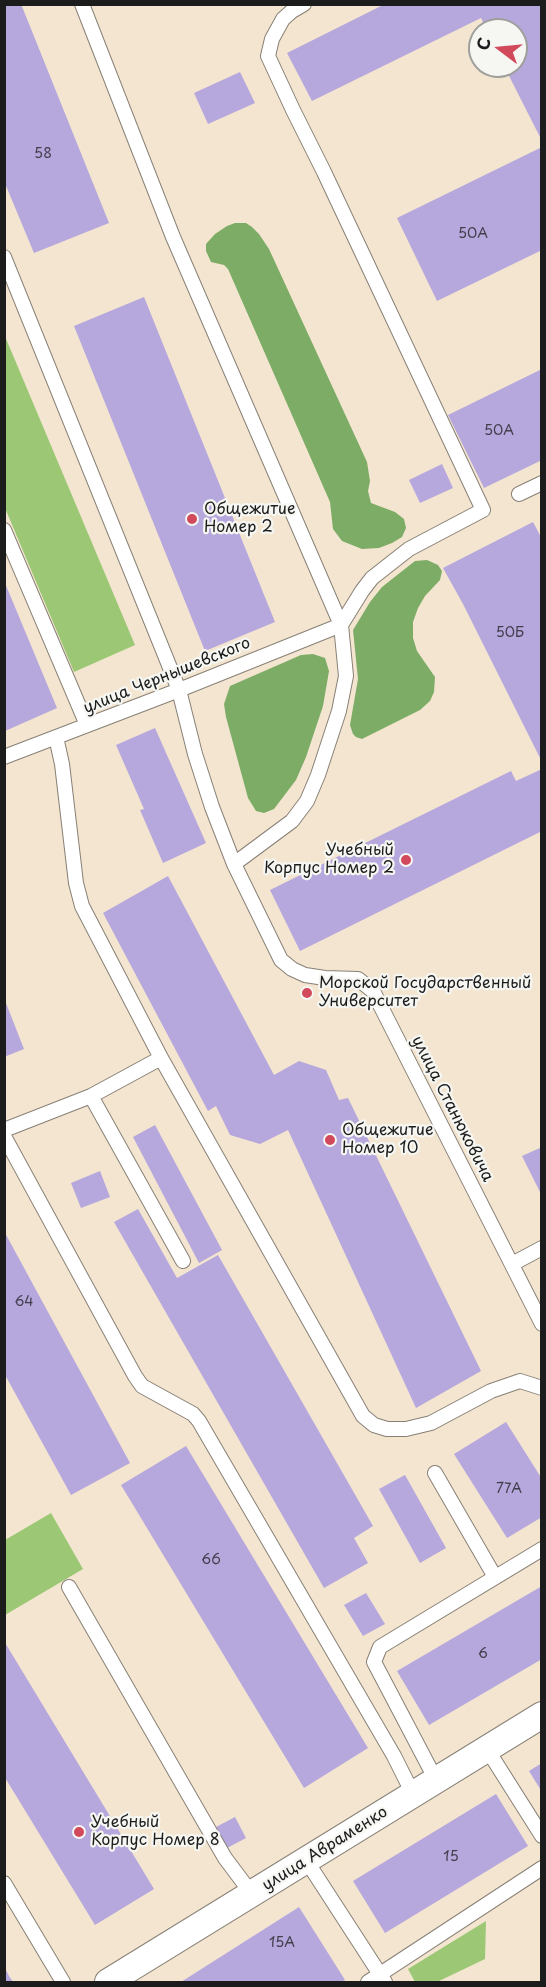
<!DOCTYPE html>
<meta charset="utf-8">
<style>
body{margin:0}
#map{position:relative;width:546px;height:1987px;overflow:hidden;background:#f3e5d0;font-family:"Playpen Sans",sans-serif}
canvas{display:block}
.frame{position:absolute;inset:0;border:6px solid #1c1c1c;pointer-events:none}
.north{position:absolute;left:468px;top:18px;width:60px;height:60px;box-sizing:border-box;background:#f6f6f2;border:2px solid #9f9f9c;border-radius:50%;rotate:286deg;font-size:16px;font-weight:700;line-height:24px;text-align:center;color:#1c1c1c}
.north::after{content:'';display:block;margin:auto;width:21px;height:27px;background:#d1495b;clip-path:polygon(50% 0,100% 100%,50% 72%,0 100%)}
</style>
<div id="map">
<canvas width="546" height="1987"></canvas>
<div class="frame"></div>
<div class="north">С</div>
</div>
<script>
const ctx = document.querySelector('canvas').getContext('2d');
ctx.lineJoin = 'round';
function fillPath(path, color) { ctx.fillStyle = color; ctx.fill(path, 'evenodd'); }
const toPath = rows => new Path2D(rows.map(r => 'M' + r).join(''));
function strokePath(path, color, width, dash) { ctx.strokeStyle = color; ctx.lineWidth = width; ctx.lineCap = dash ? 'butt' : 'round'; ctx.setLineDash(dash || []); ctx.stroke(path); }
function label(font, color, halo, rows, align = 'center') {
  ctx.font = font + ' "Playpen Sans",sans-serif'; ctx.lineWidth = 4.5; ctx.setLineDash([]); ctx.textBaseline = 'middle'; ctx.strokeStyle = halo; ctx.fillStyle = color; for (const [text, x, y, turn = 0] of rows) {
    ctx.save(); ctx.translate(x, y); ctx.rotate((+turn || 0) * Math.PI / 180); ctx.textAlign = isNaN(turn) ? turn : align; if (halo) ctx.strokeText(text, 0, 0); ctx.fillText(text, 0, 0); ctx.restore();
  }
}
fillPath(toPath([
 [4,334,135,645,74,672,5,508],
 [51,1513,83,1569,5,1615,5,1540],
 [486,1921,485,1959,437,1982,415,1982,408,1969]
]), '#9cc875');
fillPath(toPath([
 [235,223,246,223,252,227,259,234,269,249,367,462,370,481,368,491,371,503,395,512,404,519,406,528,402,537,392,543,379,548,362,549,342,541,333,529,330,502,228,269,224,265,211,262,206,251,206,244,215,234,227,226],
 [427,560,438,565,442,571,440,580,425,596,418,608,413,622,413,638,417,651,435,677,434,692,430,701,420,710,362,739,356,737,353,734,350,725,358,679,353,630,370,602,382,587,415,561],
 [313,654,325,658,329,671,323,706,306,757,296,780,274,809,264,813,256,811,248,798,226,717,224,704,230,686,301,655]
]), '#7dac66');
fillPath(toPath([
 [4,4,21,4,109,223,34,253,4,181],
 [385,4,542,4,542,141,504,66,516,66,516,30,487,30,481,18,312,101,287,53],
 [240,72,255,103,208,124,194,93],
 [542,147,542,250,437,301,397,218],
 [144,297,275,622,205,651,74,326],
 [542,369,542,460,484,488,448,415],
 [442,464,453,488,420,503,409,480],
 [533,522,542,539,542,762,463,604,443,568],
 [5,583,57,708,5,731],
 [155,728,206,843,163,863,140,810,144,809,116,745],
 [542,769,542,831,300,951,270,890,511,771,516,781],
 [168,876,274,1075,299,1061,326,1070,339,1100,348,1098,481,1371,416,1408,288,1130,260,1144,230,1135,216,1106,208,1111,103,913],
 [4,998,24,1049,4,1057],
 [155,1125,222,1250,199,1263,133,1137],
 [542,1147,542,1196,522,1156],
 [100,1171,110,1197,81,1208,71,1183],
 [138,1209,177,1278,218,1255,373,1526,354,1538,368,1563,324,1588,114,1222],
 [4,1231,130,1463,71,1495,4,1373],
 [506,1422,542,1479,542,1517,507,1538,454,1454],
 [186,1446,368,1748,304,1788,121,1485],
 [405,1475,446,1548,420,1563,379,1489],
 [542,1586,542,1659,429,1725,397,1671],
 [366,1593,385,1624,363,1636,344,1605],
 [4,1641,154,1889,95,1925,4,1776],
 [542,1763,542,1792,529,1771],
 [496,1794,528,1846,385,1933,353,1881],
 [235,1817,246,1838,227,1848,216,1827],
 [299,1907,345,1980,341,1982,181,1982],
 [5,1968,9,1976,13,1982,5,1982]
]), '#b6a7dd');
const service = toPath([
 [82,4,173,237,341,625,346,676,339,711,318,775,307,801,292,821,234,864,281,960,292,969,305,975,325,978,358,979,373,991,542,1324],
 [304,4,292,11,283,19,272,39,268,56,293,110,324,172,483,510,409,549,372,578,362,591,341,625],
 [4,257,179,690,195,754,212,807,234,864],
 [519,494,542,483],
 [4,530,87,725],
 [56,737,62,764,76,883,82,906,161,1058,363,1416,374,1425,387,1429,406,1429,431,1423,491,1391,520,1381,542,1388],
 [4,757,179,690,341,625],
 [91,1096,183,1261],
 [4,1130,91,1096,161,1058],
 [4,1136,135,1376,142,1386,193,1414,199,1421,394,1756,413,1794],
 [512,1264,542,1248],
 [435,1473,495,1577],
 [69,1587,225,1858,252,1894],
 [487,1749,542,1836],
 [436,1780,374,1662,380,1647,542,1549],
 [306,1860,385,1982],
 [4,1883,63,1982],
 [368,1982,542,1868]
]);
const minor = toPath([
 [108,1982,542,1715]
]);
strokePath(service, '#888076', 16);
strokePath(minor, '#888076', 28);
strokePath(service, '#fff', 14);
strokePath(minor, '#fff', 26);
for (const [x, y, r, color] of [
 [192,519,6,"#d1495b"],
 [406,860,6,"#d1495b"],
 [307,993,6,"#d1495b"],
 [330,1140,6,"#d1495b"],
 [79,1832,6,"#d1495b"]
]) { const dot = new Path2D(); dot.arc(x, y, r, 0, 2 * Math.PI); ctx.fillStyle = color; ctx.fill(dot); strokePath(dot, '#f6f6f2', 2); }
label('14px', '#423f4c', null, [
 ["58",43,154],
 ["50А",473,234],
 ["50А",499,431],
 ["50Б",510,633],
 ["64",24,1302],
 ["77А",509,1489],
 ["66",211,1560],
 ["6",483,1654],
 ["15",451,1857],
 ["15А",282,1943]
]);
label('16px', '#1c1c1c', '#f6f6f2', [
 ["Общежитие",204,510],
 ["Номер 2",204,528],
 ["Учебный",394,851,"right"],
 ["Корпус Номер 2",394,869,"right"],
 ["Морской Государственный",319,984],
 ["Университет",319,1002],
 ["Общежитие",342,1131],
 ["Номер 10",342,1149],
 ["Учебный",91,1823],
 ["Корпус Номер 8",91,1841]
], 'left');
label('16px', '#1c1c1c', '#f6f6f2', [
 ["улица Чернышевского",167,676,-22],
 ["улица Станюковича",452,1109,63],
 ["улица Авраменко",325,1849,-32]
]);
</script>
